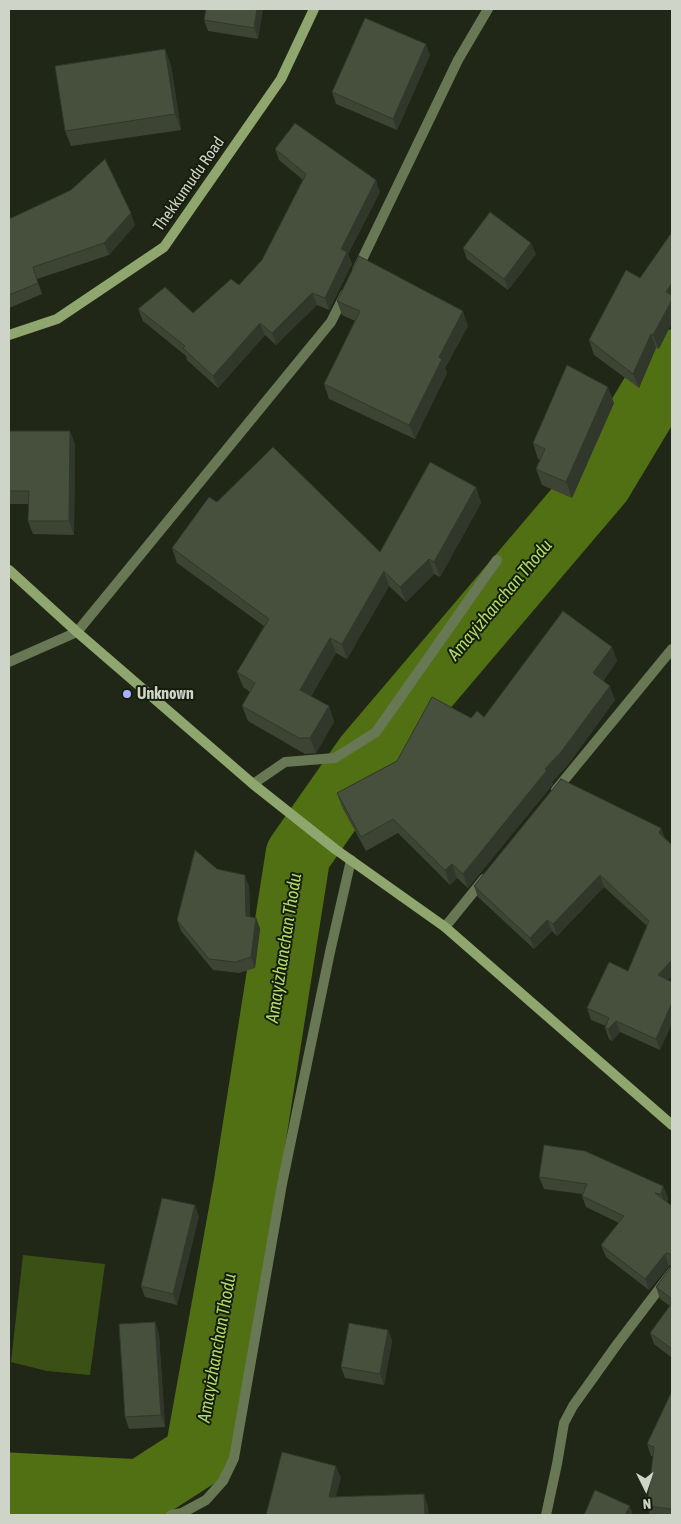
<!DOCTYPE html>
<style>
body{margin:0}
#map{position:relative;width:681px;height:1524px;overflow:hidden;background:#202716;font-family:"Asap Condensed",sans-serif}
canvas{display:block}
.frame{position:absolute;inset:0;border:10px solid #cfd4c9;pointer-events:none}
.north{position:absolute;left:621px;top:1464px;width:50px;height:50px;-webkit-text-stroke:4px #171d0d;paint-order:stroke;rotate:176deg;font-size:14px;font-weight:700;line-height:20px;text-align:center;color:#cfd4c9}
.north::after{content:'';display:block;margin:auto;width:18px;height:22px;background:#cfd4c9;clip-path:polygon(50% 0,100% 100%,50% 72%,0 100%)}
</style>
<div id="map">
<canvas width="681" height="1524"></canvas>
<div class="frame"></div>
<div class="north">N</div>
</div>
<script>
const ctx = document.querySelector('canvas').getContext('2d');
ctx.lineJoin = 'round';
function fillPath(path, color) { ctx.fillStyle = color; ctx.fill(path, 'evenodd'); }
const toPath = rows => new Path2D(rows.map(r => 'M' + r).join(''));
function strokePath(path, color, width, dash) { ctx.strokeStyle = color; ctx.lineWidth = width; ctx.lineCap = dash ? 'butt' : 'round'; ctx.setLineDash(dash || []); ctx.stroke(path); }
function label(font, color, halo, rows, align = 'center') {
  ctx.font = font + ' "Asap Condensed",sans-serif'; ctx.lineWidth = 4; ctx.setLineDash([]); ctx.textBaseline = 'middle'; ctx.strokeStyle = halo; ctx.fillStyle = color; for (const [text, x, y, turn = 0] of rows) {
    ctx.save(); ctx.translate(x, y); ctx.rotate((+turn || 0) * Math.PI / 180); ctx.textAlign = isNaN(turn) ? turn : align; if (halo) ctx.strokeText(text, 0, 0); ctx.fillText(text, 0, 0); ctx.restore();
  }
}
fillPath(toPath([
 [23,1255,105,1264,90,1375,47,1371,11,1362]
]), '#3b5014');
strokePath(toPath([
 [9,1485,141,1492,197,1456,246,1185,298,855,368,755,600,482,672,362]
]), '#517013', 65);
strokePath(toPath([
 [357,270,458,60,488,9],
 [9,662,77,632,331,322,345,294],
 [253,784,285,762,335,758,376,732,497,560],
 [556,790,672,649],
 [445,927,484,879],
 [171,1515,182,1513,206,1500,223,1481,234,1458,282,1184,330,952,351,860],
 [546,1515,557,1464,564,1423,573,1406,618,1343,672,1272]
]), '#687754', 10);
strokePath(toPath([
 [9,335,57,319,164,247,281,79,314,9],
 [9,570,77,632,253,784,335,849,445,927,672,1125]
]), '#8fa66e', 10);
fillPath(toPath([
 [206,9,263,9,258,39,208,31,204,20],
 [430,55,397,130,336,104,332,92],
 [171,65,181,130,71,146,65,131],
 [275,149,380,192,348,254,352,264,329,310,317,305,276,345,265,335,218,388,187,360,186,356,143,321,138,309,193,313,239,285,262,260,303,180,279,160],
 [9,219,135,225,109,255,37,279,42,294,9,308],
 [463,248,536,254,508,290,467,259],
 [640,278,659,349,656,348,639,388,594,355,589,340],
 [337,301,468,326,445,368,447,373,415,439,329,399,324,384,355,321,342,315],
 [614,403,572,498,542,485,536,469,540,460,538,459,533,443],
 [9,431,70,431,75,445,74,535,33,534,28,521,29,504,9,504],
 [476,487,481,503,440,577,434,574,406,602,389,586,347,659,336,653,311,696,329,706,334,722,316,753,305,754,248,721,242,706,250,692,243,687,237,672,264,626,177,563,172,548,217,502,380,552],
 [612,647,617,661,603,681,615,700,567,766,552,782,553,784,468,888,457,878,450,885,398,833,366,851,342,807,337,793,397,761,471,718,484,717],
 [661,828,665,839,672,845,672,976,668,980,660,1050,620,1032,612,1041,609,1039,605,1028,606,1026,591,1020,587,1008,628,971,647,926,604,887,557,936,552,931,534,949,478,897,474,886],
 [217,869,249,886,250,917,256,918,260,929,255,968,239,973,213,970,181,931,177,920],
 [539,1177,663,1186,668,1198,667,1202,672,1206,672,1265,669,1266,649,1290,606,1257,601,1245,619,1223,586,1207,582,1196,582,1194,544,1189],
 [199,1216,177,1305,145,1297,141,1286],
 [672,1265,672,1358,654,1344,650,1333,670,1306,660,1299,656,1287],
 [155,1322,159,1334,165,1427,129,1429,125,1417],
 [388,1330,392,1341,384,1385,345,1378,341,1367],
 [672,1391,672,1515,650,1515,647,1506,653,1456,651,1456,647,1444]
]), '#3d4434');
fillPath(toPath([
 [257,9,263,9,258,39,254,28],
 [426,44,430,55,397,130,393,119],
 [165,49,171,65,181,130,175,114],
 [376,180,380,192,348,254,352,264,329,310,325,298,341,249],
 [131,213,135,225,109,255,104,243],
 [531,243,536,254,508,290,504,279],
 [672,283,672,323,659,349,653,335,666,292],
 [312,293,317,305,276,345,272,333],
 [463,311,468,326,445,368,447,373,415,439,409,425,439,357],
 [260,323,265,335,218,388,213,376],
 [651,334,656,348,639,388,633,374],
 [608,387,614,403,572,498,566,482],
 [70,431,75,445,74,535,69,521],
 [476,487,481,503,440,577,434,562],
 [429,559,434,574,406,602,400,587],
 [384,571,389,586,347,659,342,644],
 [330,638,336,653,306,705,300,690],
 [612,647,617,661,598,687,593,673],
 [610,686,615,700,567,766,552,782,553,784,468,888,463,874],
 [329,706,334,722,316,753,310,738],
 [661,828,665,839,659,833],
 [452,864,457,878,450,885,445,870],
 [245,875,249,886,250,928,246,916],
 [600,875,604,887,557,936,553,924],
 [256,918,260,929,255,968,251,957],
 [547,920,552,931,534,949,530,938],
 [672,960,672,976,662,987,658,975],
 [672,1003,672,1024,660,1050,656,1039],
 [616,1021,620,1032,612,1041,608,1029],
 [663,1186,668,1198,666,1206,661,1194],
 [195,1205,199,1216,177,1305,173,1294],
 [665,1254,669,1266,649,1290,645,1279],
 [155,1322,159,1334,165,1427,161,1415],
 [388,1330,392,1341,384,1385,380,1374],
 [336,1466,341,1478,333,1508,329,1497],
 [424,1494,428,1506,429,1515,425,1515],
 [630,1506,633,1515,625,1515]
]), '#32372b');
const building = toPath([
 [206,9,257,9,254,28,204,20,206,9],
 [365,18,426,44,393,119,332,92,365,18],
 [165,49,175,114,65,131,55,66,165,49],
 [295,123,376,180,341,249,347,252,325,298,312,293,272,333,260,323,213,376,183,348,185,346,138,309,165,287,193,313,231,279,239,285,262,260,306,174,275,149,295,123],
 [105,159,131,213,104,243,33,267,38,283,9,295,9,219,71,190,105,159],
 [490,212,531,243,504,279,463,248,490,212],
 [672,232,672,283,666,292,672,295,672,300,653,335,651,334,633,374,589,340,626,270,640,278,672,232],
 [359,256,463,311,439,357,442,359,409,425,324,384,360,311,337,301,359,256],
 [567,365,608,387,566,482,536,469,545,449,533,443,567,365],
 [9,431,70,431,69,521,28,521,29,491,9,491,9,431],
 [273,447,380,552,430,462,476,487,434,562,429,559,400,587,384,571,342,644,330,638,300,690,329,706,310,738,299,738,242,706,255,683,237,672,269,619,172,548,209,497,217,502,273,447],
 [563,611,612,647,593,673,610,686,561,752,545,769,547,770,463,874,452,864,445,870,393,819,361,837,337,793,397,761,432,697,471,718,477,711,484,717,563,611],
 [561,779,661,828,659,833,672,845,672,960,658,975,672,982,672,1003,656,1039,616,1021,608,1029,605,1028,609,1018,587,1008,609,962,628,971,649,921,600,875,553,924,547,920,530,938,474,886,561,779],
 [195,850,217,869,245,875,246,916,256,918,251,957,235,962,209,959,177,920,195,850],
 [544,1145,585,1151,663,1186,661,1194,655,1193,672,1206,672,1256,669,1253,665,1254,645,1279,601,1245,624,1216,582,1196,587,1184,539,1177,544,1145],
 [162,1198,195,1205,173,1294,141,1286,162,1198],
 [672,1265,672,1299,656,1287,672,1265],
 [672,1303,672,1349,650,1333,672,1303],
 [155,1322,161,1415,125,1417,119,1324,155,1322],
 [349,1323,388,1330,380,1374,341,1367,349,1323],
 [672,1391,672,1509,647,1506,654,1447,647,1444,672,1391],
 [282,1452,336,1466,329,1497,424,1494,425,1515,266,1515,282,1452],
 [595,1490,630,1506,625,1515,584,1515,595,1490]
]);
fillPath(building, '#474f3d');
strokePath(building, '#32372b', 1);
for (const [x, y, r, color] of [
 [127,694,5,"#a6b1fc"]
]) { const dot = new Path2D(); dot.arc(x, y, r, 0, 2 * Math.PI); ctx.fillStyle = color; ctx.fill(dot); strokePath(dot, '#171d0d', 2); }
label('16px', '#cfd4c9', '#171d0d', [
 ["Thekkumudu Road",189,184,-55]
]);
label('bold 16px', '#cfd4c9', '#171d0d', [
 ["Unknown",137,694]
], 'left');
label('italic 18px', '#afdb69', '#171d0d', [
 ["Amayizhanchan Thodu",500,600,-50],
 ["Amayizhanchan Thodu",284,948,-81],
 ["Amayizhanchan Thodu",217,1348,-80]
]);
</script>
